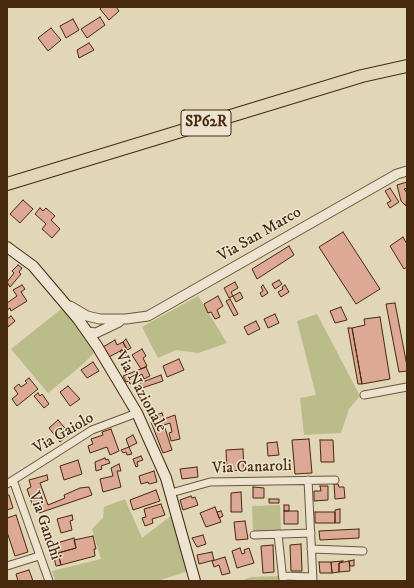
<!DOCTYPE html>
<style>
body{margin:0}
#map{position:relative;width:414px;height:588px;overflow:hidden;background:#e1d6b8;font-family:"IM FELL DW Pica",serif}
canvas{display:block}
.frame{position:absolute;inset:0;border:8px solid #47290d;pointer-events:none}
</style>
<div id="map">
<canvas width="414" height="588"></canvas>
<div class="frame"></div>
</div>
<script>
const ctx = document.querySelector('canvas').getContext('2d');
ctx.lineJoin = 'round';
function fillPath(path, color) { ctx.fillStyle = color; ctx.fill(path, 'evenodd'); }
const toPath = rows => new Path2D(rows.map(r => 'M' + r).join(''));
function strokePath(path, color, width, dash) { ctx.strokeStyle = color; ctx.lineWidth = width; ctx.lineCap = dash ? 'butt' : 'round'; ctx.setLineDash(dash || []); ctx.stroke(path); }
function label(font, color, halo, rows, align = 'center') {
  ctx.font = font + ' "IM FELL DW Pica",serif'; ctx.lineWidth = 3; ctx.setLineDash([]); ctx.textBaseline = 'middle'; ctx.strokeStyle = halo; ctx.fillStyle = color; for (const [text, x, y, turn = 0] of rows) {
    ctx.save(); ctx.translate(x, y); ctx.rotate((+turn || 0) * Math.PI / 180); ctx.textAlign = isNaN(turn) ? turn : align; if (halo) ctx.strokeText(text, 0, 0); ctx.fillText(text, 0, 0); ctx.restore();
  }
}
fillPath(toPath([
 [198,296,227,343,198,353,176,350,158,358,142,327],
 [65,306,98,349,82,365,48,393,11,349],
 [317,314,360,396,349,409,341,433,304,435,300,398,316,395,297,321],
 [125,499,142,538,172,515,189,571,157,581,55,581,52,571,101,559,92,529,103,518,104,507],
 [280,505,281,531,253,532,252,506],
 [282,576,282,581,241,581,251,577]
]), '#babc8a');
const building = toPath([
 [102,7,116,7,119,11,109,20,100,9,102,7],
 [100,17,105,25,87,38,81,29,100,17],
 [73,19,79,30,66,38,60,26,73,19],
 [51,28,61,40,48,51,38,38,51,28],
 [89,43,94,50,79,58,77,50,89,43],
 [407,182,407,188,404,189,407,193,406,206,401,201,397,185,407,182],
 [390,188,399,202,390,208,387,203,391,201,385,191,390,188],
 [23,200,33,209,20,223,10,214,23,200],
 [40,208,43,211,46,208,55,216,51,220,60,229,52,238,42,229,46,224,35,214,40,208],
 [343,232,380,289,356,304,319,247,343,232],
 [403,237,407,244,407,267,404,269,390,246,403,237],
 [289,246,294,255,257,279,252,269,289,246],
 [18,265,22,268,19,272,21,274,10,287,7,282,14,273,12,271,18,265],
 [279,280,282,284,275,289,272,284,279,280],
 [235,282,238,288,231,292,233,296,240,292,243,298,236,302,233,296,229,298,224,288,235,282],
 [22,285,25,289,21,292,27,301,11,311,10,308,7,310,7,303,17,296,13,290,22,285],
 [263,285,268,293,262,297,260,293,263,291,261,287,263,285],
 [285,285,289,292,281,297,278,292,283,289,282,287,285,285],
 [218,296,223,306,217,310,220,317,215,319,211,312,208,313,204,304,218,296],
 [230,299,238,314,234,316,226,301,230,299],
 [395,303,407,366,407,371,399,372,386,304,395,303],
 [341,307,347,320,335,323,330,311,341,307],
 [275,314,279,323,268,328,264,319,275,314],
 [11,316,15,321,8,327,7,319,11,316],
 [380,317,390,379,362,384,352,328,365,325,364,319,380,317],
 [256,321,260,329,248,335,244,327,256,321],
 [348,328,352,328,362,384,358,384,348,328],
 [126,339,131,348,127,350,123,342,126,339],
 [115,340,117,345,123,342,127,350,123,352,122,350,109,357,103,347,115,340],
 [142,349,146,356,143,358,147,366,141,369,132,355,142,349],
 [122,350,127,356,124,358,120,351,122,350],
 [179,359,184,370,167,377,163,366,179,359],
 [93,362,99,371,87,378,81,370,93,362],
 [146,367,150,376,144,379,142,374,137,377,136,375,133,376,135,382,130,384,129,381,126,382,123,376,146,367],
 [161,375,163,381,142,388,140,383,161,375],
 [29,378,38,389,17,406,12,399,18,394,14,388,19,384,21,387,27,383,25,381,29,378],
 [68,386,80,399,70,406,60,392,68,386],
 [38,393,40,396,42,394,49,404,44,408,34,396,38,393],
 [162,413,164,419,175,415,180,439,171,441,169,433,172,432,170,423,164,425,172,450,163,453,151,422,157,420,156,415,162,413],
 [58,420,70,434,60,442,49,428,58,420],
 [111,429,119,451,110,455,107,447,90,453,88,446,93,444,91,439,103,435,102,432,111,429],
 [133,435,137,443,129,447,126,439,133,435],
 [309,439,312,473,295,474,292,440,309,439],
 [320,440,333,440,334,462,321,462,320,440],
 [277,442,279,455,268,456,267,443,277,442],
 [129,447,132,454,127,455,126,452,123,453,121,450,129,447],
 [243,449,244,470,227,471,226,450,243,449],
 [141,456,143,460,137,462,138,466,136,467,133,459,141,456],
 [105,458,106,460,108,459,110,463,101,466,102,469,96,471,95,462,105,458],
 [78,460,82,474,64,480,60,466,78,460],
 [119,464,121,471,117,471,121,487,103,492,100,479,113,476,111,468,119,464],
 [197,467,198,477,182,479,180,469,197,467],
 [154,471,157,482,149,484,148,482,141,484,139,476,154,471],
 [47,475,48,480,40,483,48,505,65,498,64,495,80,488,89,487,92,495,39,513,37,506,33,507,27,489,31,487,29,480,47,475],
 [334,484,338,484,339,487,344,487,345,498,335,499,334,484],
 [320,486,328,486,328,500,314,501,314,491,321,491,320,486],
 [253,487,264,488,264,498,253,498,253,487],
 [156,490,160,501,133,510,130,500,156,490],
 [241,492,242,512,231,512,231,493,241,492],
 [7,495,9,495,13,508,7,510,7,495],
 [191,496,192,498,195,497,198,505,183,510,180,500,191,496],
 [269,499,279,499,279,503,269,503,269,499],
 [161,504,165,515,152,519,153,523,145,526,142,518,146,517,144,509,161,504],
 [284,505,289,505,289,511,284,511,284,505],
 [215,507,221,522,206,527,200,513,215,507],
 [340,509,340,523,335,523,335,510,340,509],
 [221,511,223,516,219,518,217,512,221,511],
 [284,511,298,511,298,524,284,524,284,511],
 [315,512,335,512,335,523,315,523,315,512],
 [16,515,28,552,15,556,7,532,7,518,16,515],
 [72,515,73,520,70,521,72,530,61,533,57,519,72,515],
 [245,521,248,539,236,540,234,522,245,521],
 [359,529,359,538,320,540,319,531,359,529],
 [203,535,206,544,197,547,192,538,203,535],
 [93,536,96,549,94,549,95,556,61,565,58,553,76,548,74,540,93,536],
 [74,538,76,548,58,553,61,565,56,566,52,549,57,543,74,538],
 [301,544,302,571,291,571,290,545,301,544],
 [273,545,274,572,263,573,261,546,273,545],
 [240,548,242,554,245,553,244,550,249,548,254,563,237,568,232,551,240,548],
 [212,552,214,560,199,564,197,555,212,552],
 [225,557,230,573,222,575,219,565,214,567,212,561,225,557],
 [354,560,354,566,350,566,349,561,354,560],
 [343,561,339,563,339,572,332,573,331,562,343,561],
 [349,561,350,571,339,572,339,563,349,561],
 [319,562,331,562,332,573,320,573,319,562],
 [29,570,33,581,18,581,16,574,29,570]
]);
fillPath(building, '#dda895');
strokePath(building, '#47290d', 1);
const minor = toPath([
 [364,395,407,387],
 [13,480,49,581],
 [308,480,313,581],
 [7,484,92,430,137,413],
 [171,493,210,482,335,480],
 [278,534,283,581],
 [254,535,311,533],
 [311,549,363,551],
 [7,566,39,556],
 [283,576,313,577]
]);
const tertiary = toPath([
 [70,306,87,316,100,319,126,319,148,316,397,174,407,171],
 [87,332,96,333,119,322]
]);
const secondary = toPath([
 [7,247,33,266,78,319,97,346,137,413,166,478,195,581]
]);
const trunk = toPath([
 [7,184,362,76,407,66]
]);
strokePath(minor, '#6e5438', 9);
strokePath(tertiary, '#6e5438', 11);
strokePath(secondary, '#47290d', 12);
strokePath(trunk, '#47290d', 14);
strokePath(minor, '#ece4d1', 7);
strokePath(tertiary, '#ece4d1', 9);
strokePath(secondary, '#ece4d1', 10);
strokePath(trunk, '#e1d6b8', 12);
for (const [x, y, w] of [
 [206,123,50]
]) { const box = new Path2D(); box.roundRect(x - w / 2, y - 13, w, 26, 3); ctx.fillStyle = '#ece4d1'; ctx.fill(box); strokePath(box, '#47290d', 1); }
label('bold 15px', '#47290d', null, [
 ["SP62R",206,123]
]);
label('16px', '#47290d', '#ece4d1', [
 ["Via San Marco",260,235,-30],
 ["Via Nazionale",140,392,61],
 ["Via Gaiolo",64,434,-30],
 ["Via Canaroli",252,468,-2],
 ["Via Gandhi",44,526,71]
]);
</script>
